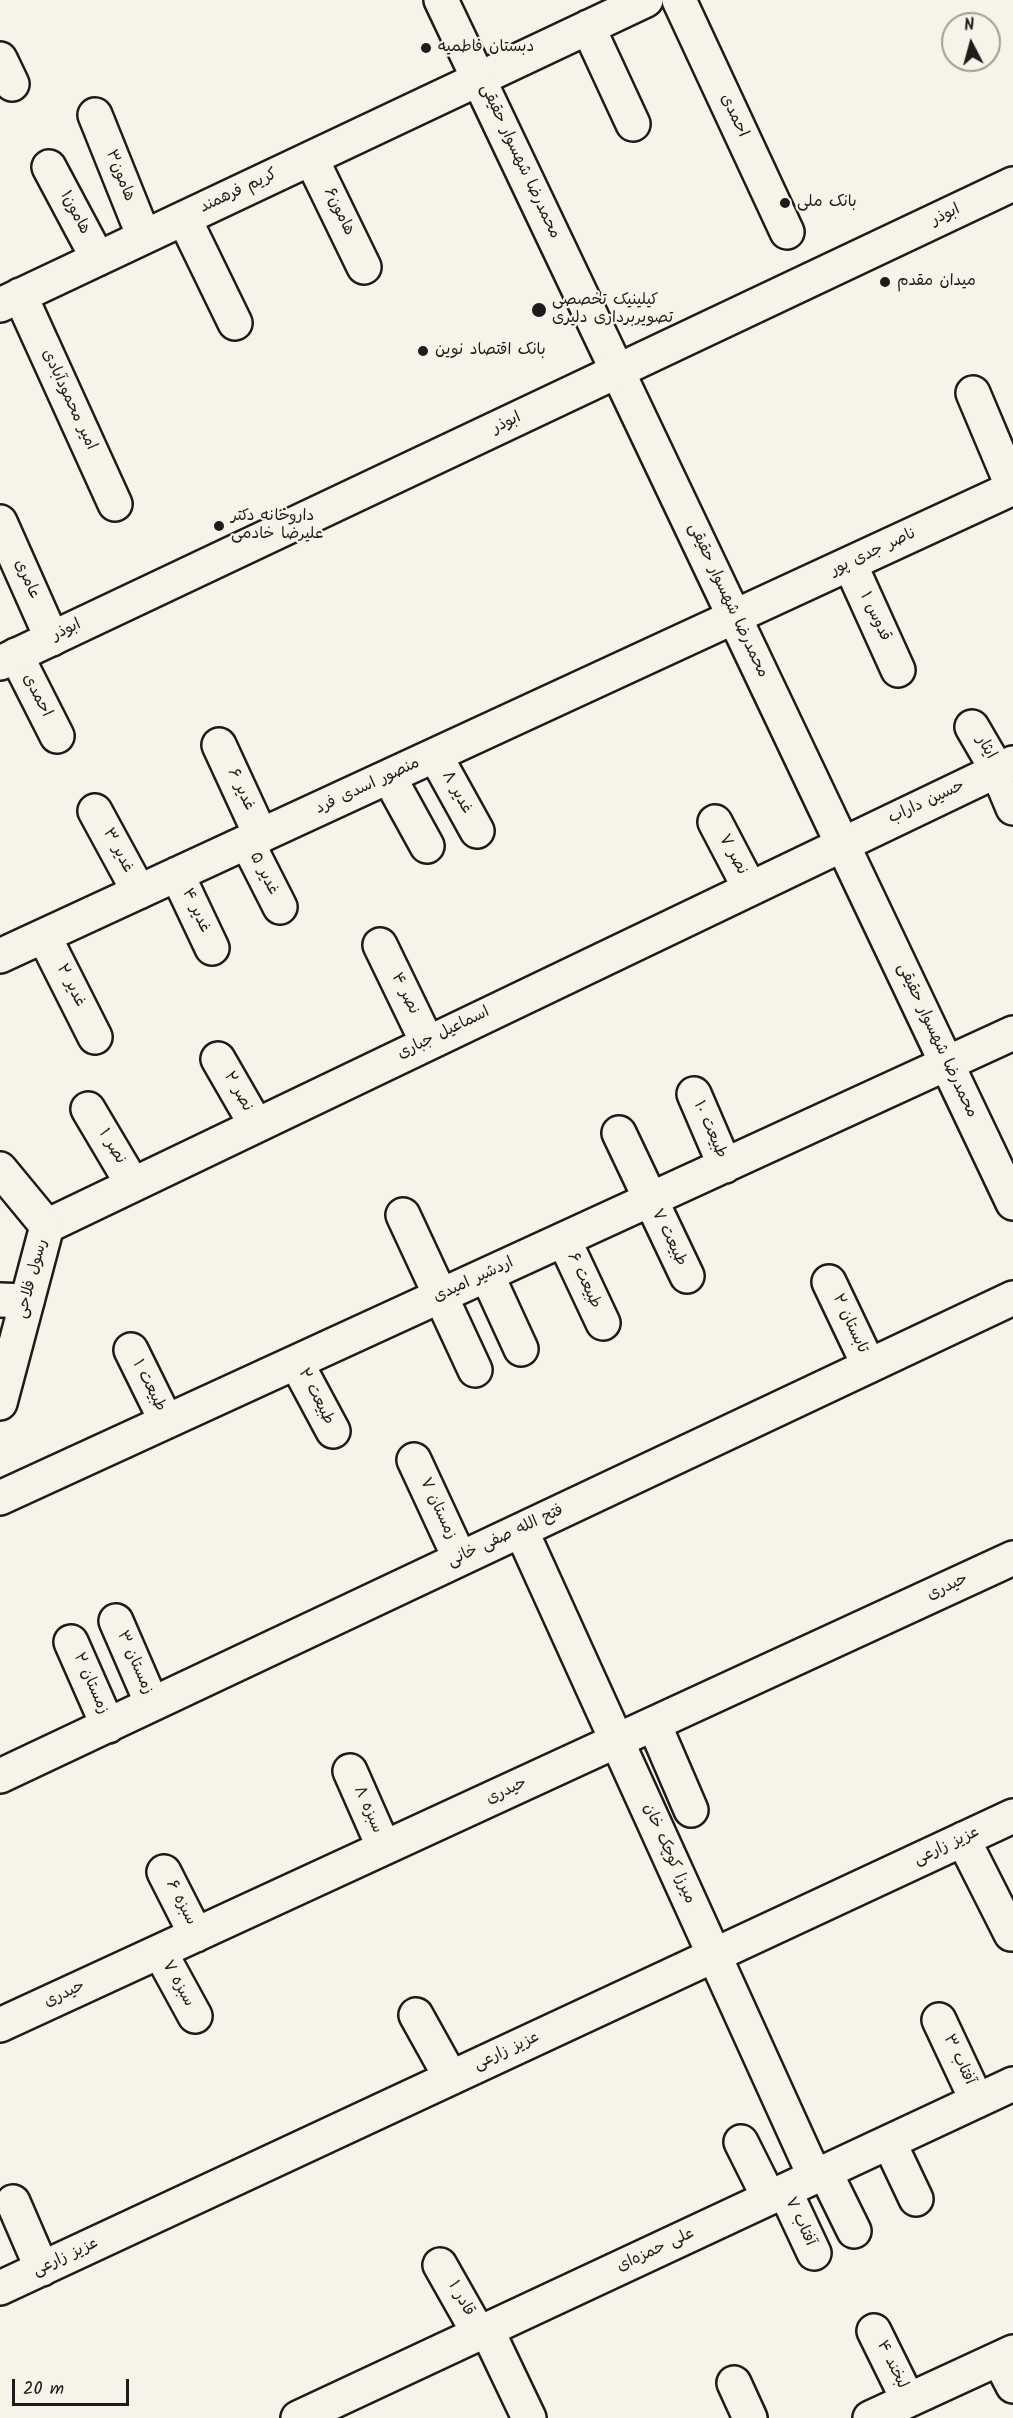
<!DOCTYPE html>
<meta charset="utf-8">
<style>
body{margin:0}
#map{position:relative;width:1013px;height:2418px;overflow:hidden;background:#f7f3e8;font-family:Kalam,sans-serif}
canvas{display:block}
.north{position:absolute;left:941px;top:12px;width:60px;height:60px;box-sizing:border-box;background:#f7f3e8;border:2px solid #9f9d96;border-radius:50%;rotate:354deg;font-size:16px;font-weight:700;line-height:24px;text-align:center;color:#1c1c1c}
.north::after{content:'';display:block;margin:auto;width:21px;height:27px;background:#1c1c1c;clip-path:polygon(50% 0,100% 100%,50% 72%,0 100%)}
.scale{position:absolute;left:12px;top:2379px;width:117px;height:27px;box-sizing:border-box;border:3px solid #1c1c1c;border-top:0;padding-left:8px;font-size:18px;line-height:21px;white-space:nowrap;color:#1c1c1c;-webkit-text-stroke:4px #f7f3e8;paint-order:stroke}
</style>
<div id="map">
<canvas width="1013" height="2418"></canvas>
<div class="north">N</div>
<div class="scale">20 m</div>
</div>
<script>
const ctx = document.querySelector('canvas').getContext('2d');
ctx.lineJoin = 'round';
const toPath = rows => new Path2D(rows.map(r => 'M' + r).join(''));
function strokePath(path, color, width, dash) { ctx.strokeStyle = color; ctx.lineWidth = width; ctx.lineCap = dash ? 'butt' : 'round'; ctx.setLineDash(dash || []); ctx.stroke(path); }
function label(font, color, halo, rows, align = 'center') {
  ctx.font = font + ' Kalam,"Playpen Sans Arabic",sans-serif'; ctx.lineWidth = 4.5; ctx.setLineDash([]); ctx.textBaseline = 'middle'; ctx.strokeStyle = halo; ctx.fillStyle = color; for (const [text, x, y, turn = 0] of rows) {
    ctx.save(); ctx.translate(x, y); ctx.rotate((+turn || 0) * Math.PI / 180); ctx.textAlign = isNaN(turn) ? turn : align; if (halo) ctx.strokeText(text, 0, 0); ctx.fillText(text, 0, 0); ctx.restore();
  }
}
const minor = toPath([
 [679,0,787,232],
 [588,27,633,124],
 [0,59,12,84],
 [95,115,144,237],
 [311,158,364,267],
 [49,167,98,259],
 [184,218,235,323],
 [20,295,115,504],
 [0,305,646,0],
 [973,393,1013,488],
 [0,522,52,639],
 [850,564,898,670],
 [16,655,57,736],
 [972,727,997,770,1013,808],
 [219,745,261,836],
 [435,755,477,831],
 [389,777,427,846],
 [95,811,139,892],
 [715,822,749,887],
 [247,842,280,907],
 [177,874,212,948],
 [44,936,95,1037],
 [380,945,427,1042],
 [0,956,1013,488],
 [218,1059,256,1125],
 [694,1094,725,1166],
 [88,1109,133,1185],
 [619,1133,687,1276],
 [403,1215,475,1370],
 [47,1226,1013,763],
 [564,1240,603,1323],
 [487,1275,521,1349],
 [829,1282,869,1366],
 [0,1300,27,1301],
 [131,1350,166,1421],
 [296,1362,333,1431],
 [414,1460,460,1559],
 [0,1498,1013,1033],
 [521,1530,815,2177],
 [116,1621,152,1704],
 [71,1642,108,1726],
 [654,1724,691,1810],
 [350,1771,384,1848],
 [0,1776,1013,1298],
 [963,1839,1011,1934],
 [164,1872,196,1935],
 [160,1952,195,2016],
 [416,2015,451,2078],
 [939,2020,977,2101],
 [0,2025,1013,1558],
 [741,2142,769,2198],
 [889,2142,916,2199],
 [825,2172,854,2231],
 [785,2191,814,2253],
 [13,2202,42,2269],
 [440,2265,479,2334],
 [0,2288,1013,1816],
 [487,2330,529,2418],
 [874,2331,908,2400],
 [999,2359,1013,2386],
 [734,2383,750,2418],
 [298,2418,1013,2084],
 [870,2418,1013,2352]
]);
const tertiary = toPath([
 [441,0,1013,1203]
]);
const secondary = toPath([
 [0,663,1013,184],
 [0,1169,47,1226,0,1403]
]);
strokePath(minor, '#1c1c1c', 38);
strokePath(tertiary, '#1c1c1c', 38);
strokePath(secondary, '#1c1c1c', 38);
strokePath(minor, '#f7f3e8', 33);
strokePath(tertiary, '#f7f3e8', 33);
strokePath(secondary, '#f7f3e8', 33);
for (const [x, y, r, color] of [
 [426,48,6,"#1c1c1c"],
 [785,203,6,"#1c1c1c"],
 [885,282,6,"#1c1c1c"],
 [539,310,8,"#1c1c1c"],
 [423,351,6,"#1c1c1c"],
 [219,526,6,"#1c1c1c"]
]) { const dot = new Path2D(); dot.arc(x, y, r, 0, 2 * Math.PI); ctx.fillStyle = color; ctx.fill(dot); strokePath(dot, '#f7f3e8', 2); }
label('16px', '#1c1c1c', '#f7f3e8', [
 ["دبستان فاطمیه",438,48],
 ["بانک ملی",797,203],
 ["میدان مقدم",897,282],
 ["کیلینیک تخصصی",552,301],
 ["تصویربرداری دلیری",552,319],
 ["بانک اقتصاد نوین",435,351],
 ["داروخانه دکتر",231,517],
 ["علیرضا خادمی",231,535]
], 'left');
label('16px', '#1c1c1c', '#f7f3e8', [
 ["احمدی",733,116,65],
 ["محمدرضا شهسوار حقیقی",519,162,65],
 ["هامون۳",119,176,68],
 ["کریم فرهمند",239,192,-25],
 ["هامون۶",338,212,64],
 ["هامون۱",74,213,62],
 ["ابوذر",946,216,-25],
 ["امیر محمودآبادی",68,400,65],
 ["ابوذر",507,424,-25],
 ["ناصر جدی پور",874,553,-25],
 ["عامری",26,580,66],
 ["محمدرضا شهسوار حقیقی",727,601,65],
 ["قدوس ۱",874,617,65],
 ["ابوذر",67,631,-25],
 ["احمدی",36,696,63],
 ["ایثار",985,748,60],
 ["منصور اسدی فرد",368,787,-25],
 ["غدیر ۶",240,790,65],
 ["غدیر ۸",456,793,61],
 ["حسین داراب",927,803,-25],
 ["غدیر ۳",117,851,62],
 ["نصر ۷",732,855,62],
 ["غدیر ۵",263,874,63],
 ["غدیر ۴",195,911,65],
 ["غدیر ۲",70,986,63],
 ["نصر ۴",404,994,64],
 ["اسماعیل جباری",444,1034,-26],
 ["محمدرضا شهسوار حقیقی",936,1041,65],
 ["نصر ۲",237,1092,61],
 ["طبیعت ۱۰",709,1130,66],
 ["نصر ۱",111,1147,59],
 ["طبیعت ۷",668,1238,64],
 ["رسول فلاحی",33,1279,-75],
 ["اردشیر امیدی",474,1281,-25],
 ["طبیعت ۶",583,1281,65],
 ["تابستان ۲",849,1324,65],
 ["طبیعت ۱",148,1386,63],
 ["طبیعت ۲",315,1397,63],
 ["زمستان ۷",437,1509,65],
 ["فتح الله صفی خانی",506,1537,-25],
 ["حیدری",948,1588,-25],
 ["زمستان ۳",134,1663,66],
 ["زمستان ۲",90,1684,66],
 ["حیدری",507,1792,-25],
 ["سبزه ۸",367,1810,66],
 ["عزیز زارعی",947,1847,-25],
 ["میرزا کوچک خان",668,1854,66],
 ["سبزه ۶",180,1903,63],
 ["سبزه ۷",177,1984,61],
 ["حیدری",65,1995,-25],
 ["عزیز زارعی",507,2052,-25],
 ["آفتاب ۳",958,2060,65],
 ["آفتاب ۷",799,2222,65],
 ["علی حمزه‌ای",656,2251,-25],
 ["عزیز زارعی",66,2258,-25],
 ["قادر ۱",460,2299,61],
 ["لبخند ۴",891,2365,64]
]);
</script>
